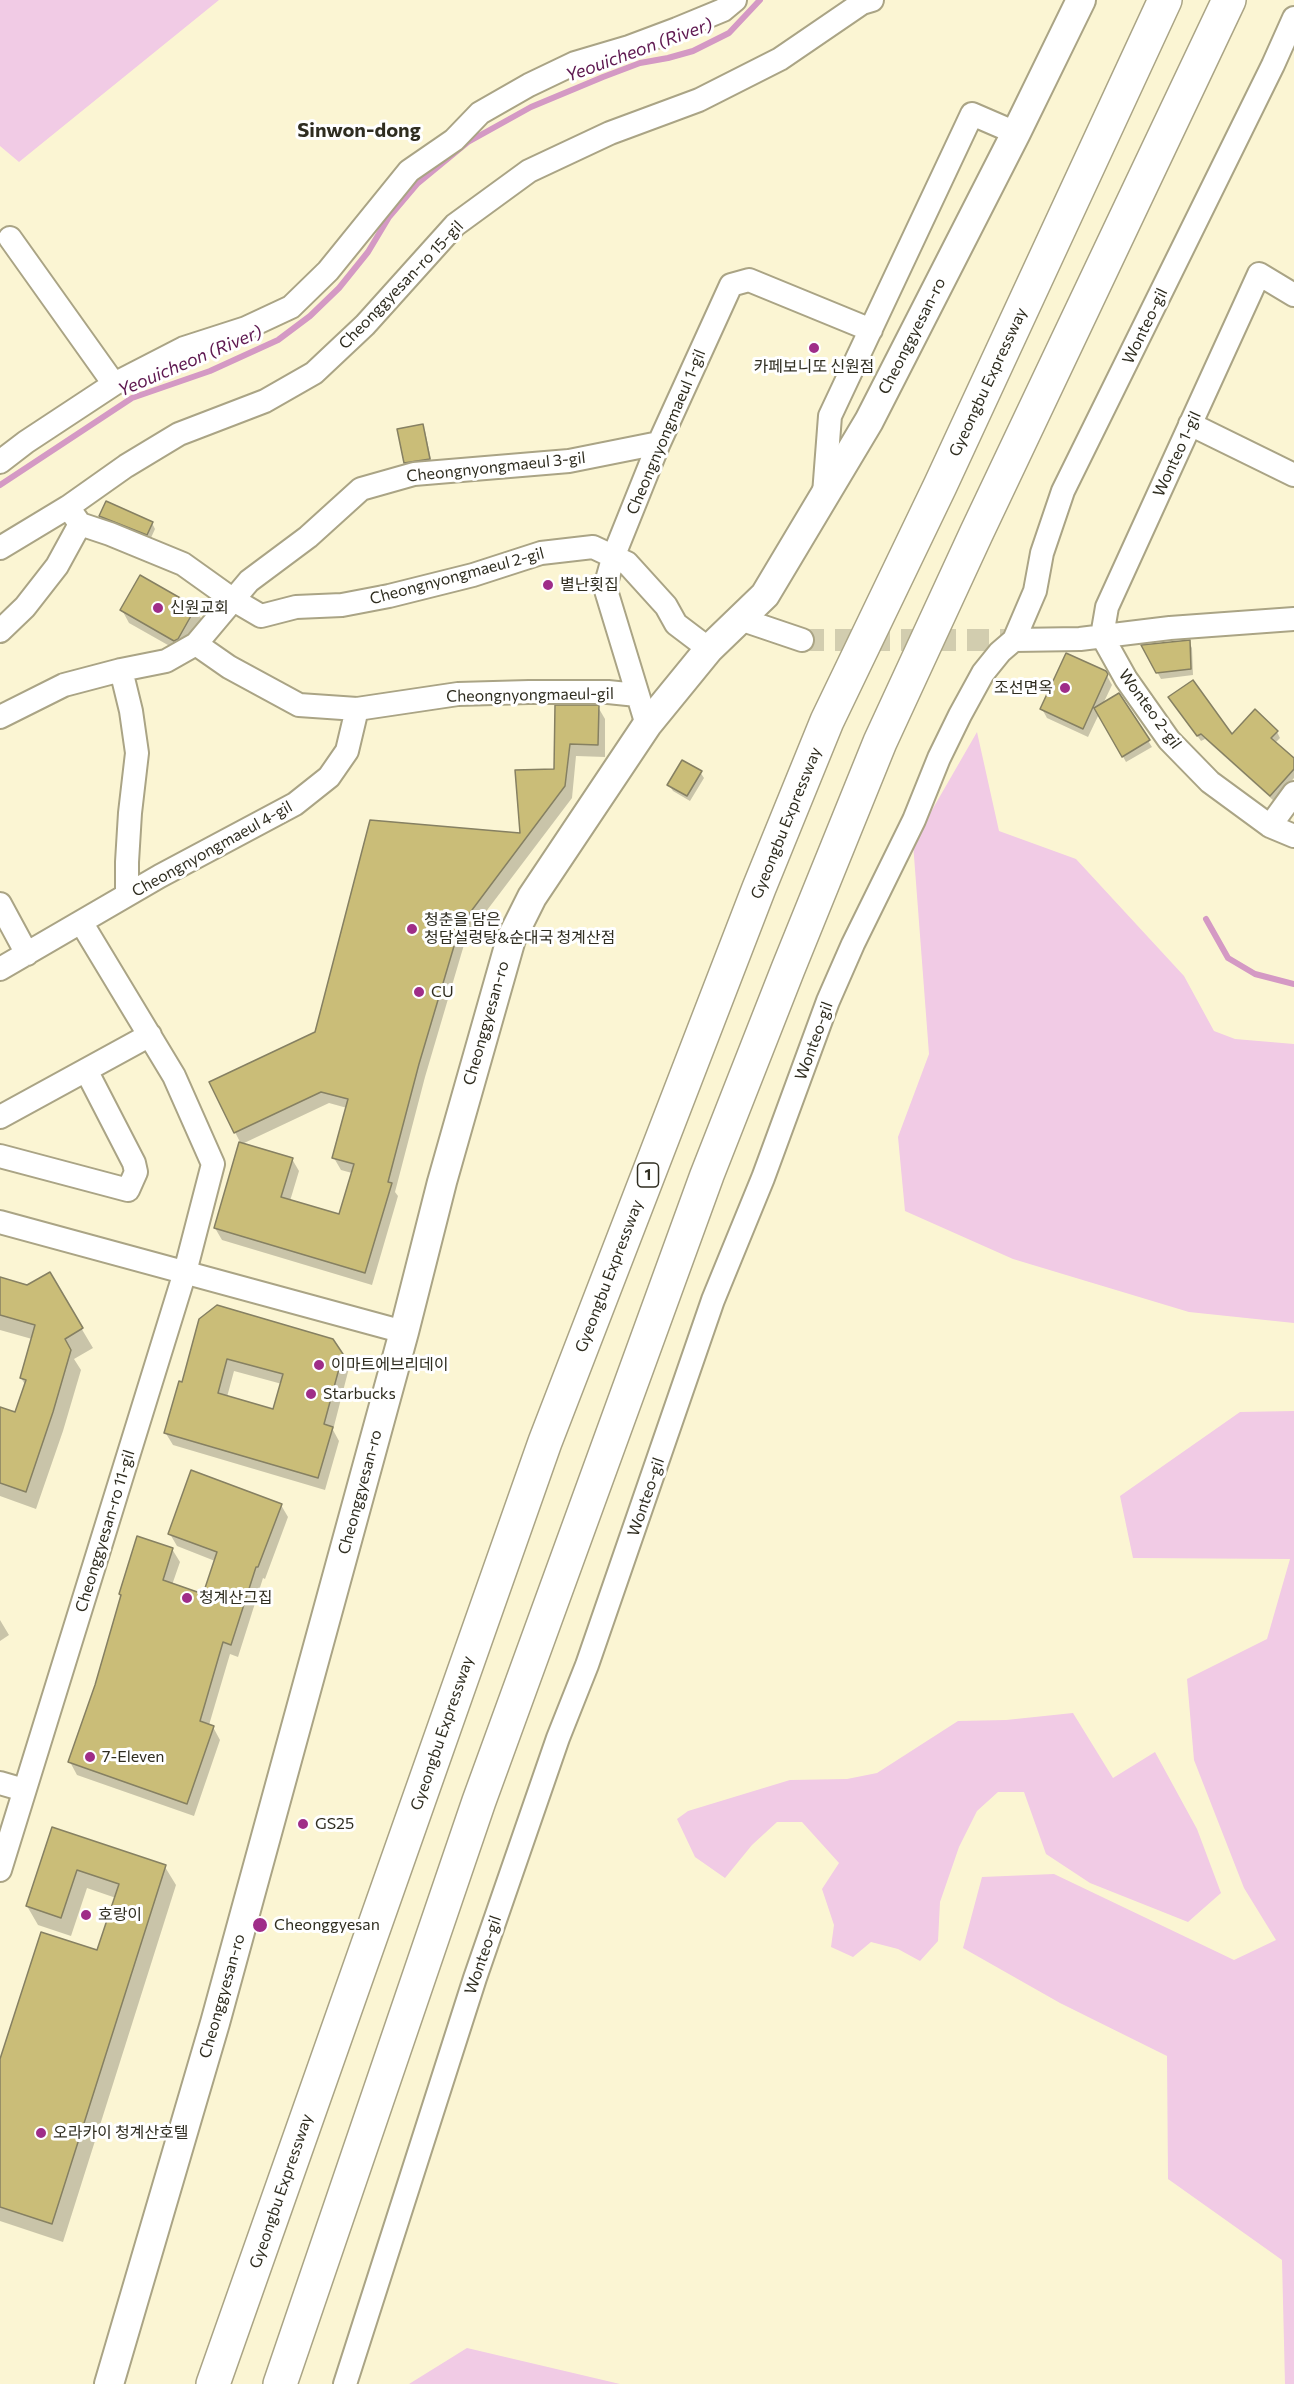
<!DOCTYPE html>
<meta charset="utf-8">
<style>
body{margin:0}
canvas{display:block;background:#fbf5d3}
</style>
<canvas width="1294" height="2384"></canvas>
<script>
const ctx = document.querySelector('canvas').getContext('2d');
ctx.lineJoin = 'round';
function fillPath(path, color) { ctx.fillStyle = color; ctx.fill(path, 'evenodd'); }
const toPath = rows => new Path2D(rows.map(r => 'M' + r).join(''));
function strokePath(path, color, width, dash) { ctx.strokeStyle = color; ctx.lineWidth = width; ctx.lineCap = dash ? 'butt' : 'round'; ctx.setLineDash(dash || []); ctx.stroke(path); }
function label(font, color, halo, rows, align = 'center') {
  ctx.font = font + ' Commissioner,"Noto Sans KR",sans-serif'; ctx.lineWidth = 6; ctx.setLineDash([]); ctx.textBaseline = 'middle'; ctx.strokeStyle = halo; ctx.fillStyle = color; for (const [text, x, y, turn = 0] of rows) {
    ctx.save(); ctx.translate(x, y); ctx.rotate((+turn || 0) * Math.PI / 180); ctx.textAlign = isNaN(turn) ? turn : align; if (halo) ctx.strokeText(text, 0, 0); ctx.fillText(text, 0, 0); ctx.restore();
  }
}
fillPath(toPath([
 [0,0,219,0,19,162,0,146],
 [977,732,999,831,1076,859,1184,976,1214,1031,1235,1039,1294,1044,1294,1323,1189,1312,1013,1259,905,1211,898,1137,929,1054,913,843],
 [1294,1411,1294,2384,1285,2384,1282,2260,1168,2179,1167,2056,1060,2003,963,1948,982,1877,1054,1874,1234,1960,1276,1940,1244,1888,1194,1760,1187,1679,1267,1639,1290,1559,1133,1558,1120,1496,1240,1412],
 [1073,1713,1113,1778,1155,1752,1197,1829,1221,1893,1188,1922,1090,1883,1046,1854,1024,1792,998,1792,977,1811,959,1847,940,1902,938,1941,920,1961,898,1949,871,1942,853,1957,831,1947,834,1925,822,1889,839,1863,802,1822,777,1822,752,1845,725,1878,695,1857,677,1819,688,1811,790,1780,847,1779,877,1773,958,1721,1006,1720],
 [467,2348,620,2384,409,2384]
]), '#f1cbe5');
fillPath(toPath([
 [422,425,425,431,432,464,409,468,405,462],
 [100,516,152,523,155,529,150,540,104,522],
 [195,608,202,620,182,653,129,623,122,610],
 [1189,642,1192,648,1193,675,1161,679,1143,646],
 [1105,672,1112,685,1103,704,1119,695,1152,747,1126,762,1099,714,1088,737,1047,718,1042,709],
 [1174,703,1232,736,1277,732,1280,738,1275,743,1294,760,1294,778,1274,801,1205,739,1201,741],
 [557,707,598,707,605,719,605,757,576,756,572,798,466,938,425,1077,395,1192,398,1196,372,1285,222,1240,215,1228,240,1142,235,1132,316,1033,522,835,556,771],
 [329,1103,347,1108,334,1158,341,1170,352,1173,340,1216,290,1201,299,1171,292,1159,242,1144],
 [700,772,704,778,690,801,673,791,669,785],
 [49,1274,93,1348,74,1359,81,1370,63,1431,36,1509,0,1496,0,1408,16,1414,26,1386,21,1378,32,1339,0,1330,0,1279,28,1287],
 [200,1320,332,1340,349,1368,333,1430,339,1441,325,1490,173,1445,165,1432,183,1384],
 [234,1371,282,1384,274,1411,227,1397],
 [281,1505,288,1517,265,1579,263,1578,238,1657,230,1654,209,1725,213,1727,220,1740,194,1816,77,1775,70,1762,97,1685,122,1597,120,1594,172,1549,180,1562,172,1585,204,1596,215,1561,177,1546,170,1534],
 [0,1620,9,1635,0,1641],
 [53,1829,165,1867,176,1885,63,2242,0,2221,0,2064,98,1952,116,1898,87,1888,71,1936,38,1925,27,1906]
]), '#0003');
strokePath(toPath([
 [0,485,132,398,210,371,278,340,310,316,339,288,368,252,389,217,417,184,468,142,531,107,603,77,640,63,668,58,693,51,729,33,760,0],
 [1206,919,1228,958,1255,974,1294,984]
]), '#d499c4', 6);
const building = toPath([
 [423,424,430,459,404,463,397,429,423,424],
 [106,501,153,522,147,535,99,516,106,501],
 [140,575,196,607,178,639,174,641,120,610,140,575],
 [1190,640,1191,669,1156,673,1141,645,1190,640],
 [1066,653,1106,671,1108,674,1083,729,1040,709,1066,653],
 [1193,680,1232,734,1255,709,1278,731,1271,738,1294,758,1294,769,1270,796,1201,734,1197,736,1168,697,1193,680],
 [1119,693,1150,740,1122,757,1094,708,1119,693],
 [555,705,599,705,598,745,570,744,565,786,460,926,419,1064,388,1182,392,1183,365,1273,214,1228,239,1142,293,1158,281,1197,339,1214,354,1164,332,1158,348,1099,321,1092,234,1133,209,1082,315,1032,370,820,520,833,515,770,554,769,555,705],
 [682,760,702,771,687,796,667,785,682,760],
 [50,1272,83,1328,65,1339,71,1350,53,1412,26,1492,0,1483,0,1407,15,1412,26,1380,20,1378,35,1325,0,1315,0,1277,27,1285,50,1272],
 [217,1305,333,1339,343,1354,324,1424,333,1427,318,1478,164,1433,179,1381,182,1382,199,1319,217,1305],
 [227,1359,283,1374,273,1409,218,1393,227,1359],
 [191,1470,282,1504,258,1567,256,1567,231,1645,223,1642,200,1721,214,1726,187,1804,68,1762,95,1685,121,1595,119,1594,137,1536,173,1548,163,1580,203,1594,217,1552,168,1534,191,1470],
 [52,1827,166,1865,52,2224,0,2207,0,2059,41,1932,97,1950,119,1884,77,1870,61,1918,26,1906,52,1827]
]);
fillPath(building, '#cabd78');
strokePath(building, '#868062', 1.5);
strokePath(toPath([
 [802,640,1014,640]
]), '#d2cdaf', 22, [22, 11]);
const minor = toPath([
 [10,238,114,384],
 [1294,295,1259,274,1107,607,1102,636,1126,679,1169,740,1210,782,1270,826,1294,836],
 [1190,424,1294,475],
 [0,462,26,442,114,384,184,348,246,328,291,307,328,271,409,171,454,140,480,113,529,85,575,63,629,47,677,29,723,10,735,0],
 [824,494,830,416,972,114,1016,133],
 [68,507,80,524,110,534,183,564,232,599,261,616,296,607,342,605,389,596,473,575,541,553,593,547,627,563,666,606,676,624,709,649],
 [0,548,68,507,126,466,179,434,265,401,314,373,365,325,455,225,529,171,610,133,699,100,780,59,862,3,872,0],
 [740,619,802,640],
 [0,631,25,607,57,566,80,524],
 [1014,640,1080,639,1170,628,1294,619],
 [196,644,229,667,299,705,357,709,458,694,529,692,608,692,637,695],
 [121,670,131,711,137,753,130,813,127,862,127,895],
 [0,717,64,685,121,670,166,661,196,644,249,581,308,537,361,489,414,474,569,461,659,443],
 [647,725,605,587,614,555,659,443,731,285,749,280,871,330],
 [1270,826,1294,793],
 [0,904,27,954],
 [0,969,160,876,295,804,329,777,347,751,357,709],
 [0,1117,150,1035],
 [0,1156,128,1190,136,1172,134,1163,86,1070],
 [0,1222,404,1332],
 [0,1783,24,1790],
 [0,1870,185,1272,213,1164,174,1076,81,922],
 [345,2384,475,1978,558,1738,587,1665,713,1300,763,1178,828,1001,853,944,914,820,939,758,960,715,983,673,1000,652,1014,640,1035,591,1042,553,1063,491,1273,65,1294,18]
]);
const tertiary = toPath([
 [109,2384,215,2023,404,1332,442,1182,511,939,532,897,647,725,709,649,765,595,869,421,1016,133,1081,0]
]);
const motorway = toPath([
 [213,2384,545,1442,759,888,827,721,940,486,1165,0],
 [280,2384,479,1801,707,1175,788,969,880,742,976,534,1229,0]
]);
strokePath(minor, '#aaa485', 26);
strokePath(tertiary, '#aaa485', 32);
strokePath(motorway, '#aaa485', 36);
strokePath(minor, '#fff', 22);
strokePath(tertiary, '#fff', 28);
strokePath(motorway, '#fff', 33);
for (const [x, y, r, color] of [
 [814,348,6,"#9f2d88"],
 [548,585,6,"#9f2d88"],
 [158,608,6,"#9f2d88"],
 [1065,688,6,"#9f2d88"],
 [412,929,6,"#9f2d88"],
 [419,992,6,"#9f2d88"],
 [319,1365,6,"#9f2d88"],
 [311,1394,6,"#9f2d88"],
 [187,1598,6,"#9f2d88"],
 [90,1757,6,"#9f2d88"],
 [303,1824,6,"#9f2d88"],
 [86,1915,6,"#9f2d88"],
 [260,1925,8,"#9f2d88"],
 [41,2133,6,"#9f2d88"]
]) { const dot = new Path2D(); dot.arc(x, y, r, 0, 2 * Math.PI); ctx.fillStyle = color; ctx.fill(dot); strokePath(dot, '#fff', 2); }
for (const [x, y, w] of [
 [648,1175,21]
]) { const box = new Path2D(); box.roundRect(x - w / 2, y - 12, w, 24, 4.5); ctx.fillStyle = '#fff'; ctx.fill(box); strokePath(box, '#2f2d20', 1.5); }
label('bold 15px', '#2f2d20', null, [
 ["1",648,1175]
]);
label('16px', '#2f2d20', '#fff', [
 ["Cheonggyesan-ro 15-gil",401,285,-46],
 ["Wonteo-gil",1145,326,-64],
 ["Cheonggyesan-ro",912,336,-63],
 ["Gyeongbu Expressway",988,382,-65],
 ["Cheongnyongmaeul 1-gil",666,432,-67],
 ["Wonteo 1-gil",1177,454,-65],
 ["Cheongnyongmaeul 3-gil",496,467,-6],
 ["Cheongnyongmaeul 2-gil",457,576,-15],
 ["Cheongnyongmaeul-gil",530,695,-1],
 ["Wonteo 2-gil",1150,709,54],
 ["Gyeongbu Expressway",786,823,-68],
 ["Cheongnyongmaeul 4-gil",212,849,-29],
 ["Cheonggyesan-ro",486,1023,-74],
 ["Wonteo-gil",814,1041,-70],
 ["Gyeongbu Expressway",609,1276,-69],
 ["Cheonggyesan-ro",360,1492,-75],
 ["Wonteo-gil",646,1497,-71],
 ["Cheonggyesan-ro 11-gil",105,1531,-73],
 ["Gyeongbu Expressway",442,1733,-71],
 ["Wonteo-gil",483,1955,-71],
 ["Cheonggyesan-ro",222,1996,-74],
 ["Gyeongbu Expressway",281,2191,-71]
]);
label('16px', '#2f2d20', '#fff', [
 ["카페보니또 신원점",814,367,"center"],
 ["별난횟집",560,585],
 ["신원교회",170,608],
 ["조선면옥",1053,688,"right"],
 ["청춘을 담은",424,920],
 ["청담설렁탕&순대국 청계산점",424,938],
 ["CU",431,992],
 ["이마트에브리데이",331,1365],
 ["Starbucks",323,1394],
 ["청계산그집",199,1598],
 ["7-Eleven",102,1757],
 ["GS25",315,1824],
 ["호랑이",98,1915],
 ["Cheonggyesan",274,1925],
 ["오라카이 청계산호텔",53,2133]
], 'left');
label('italic 18px', '#5e1850', '#fff', [
 ["Yeouicheon (River)",639,50,-20],
 ["Yeouicheon (River)",190,361,-23]
]);
label('bold 20px', '#2f2d20', '#fff', [
 ["Sinwon-dong",359,130]
]);
</script>
